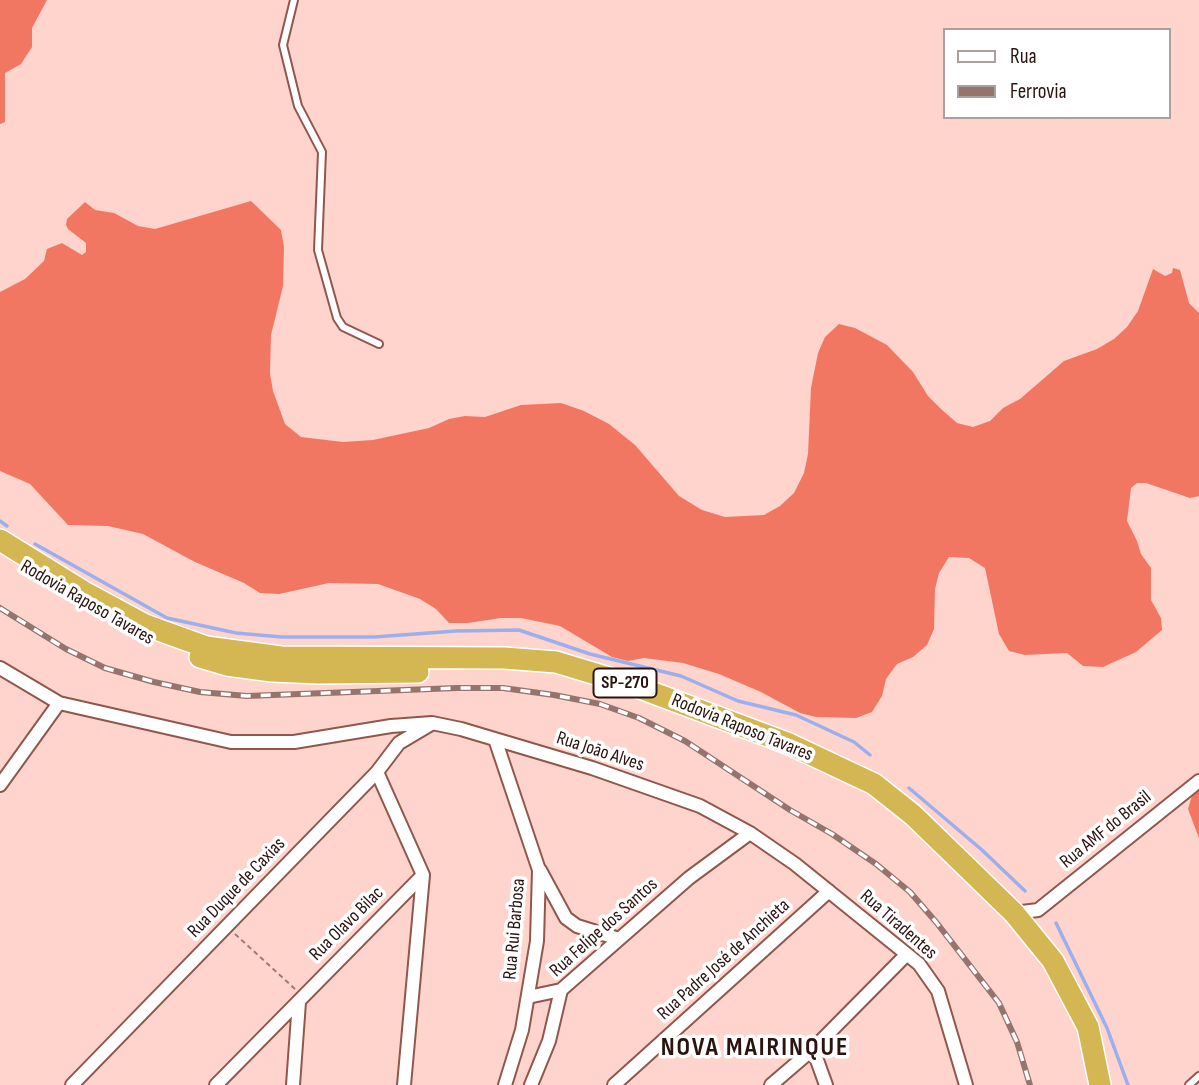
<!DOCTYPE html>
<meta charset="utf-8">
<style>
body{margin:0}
#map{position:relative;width:1199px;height:1085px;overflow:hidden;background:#fed4cc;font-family:"Sofia Sans Condensed",sans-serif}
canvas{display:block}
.legend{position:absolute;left:943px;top:28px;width:228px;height:91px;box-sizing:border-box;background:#fff;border:2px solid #aaa19f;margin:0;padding:9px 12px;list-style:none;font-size:21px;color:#2b130f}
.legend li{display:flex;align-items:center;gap:14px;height:35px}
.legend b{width:35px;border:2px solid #aaa19f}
</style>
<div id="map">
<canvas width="1199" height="1085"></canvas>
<ul class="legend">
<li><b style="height:9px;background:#fff"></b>Rua</li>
<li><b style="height:9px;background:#95746e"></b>Ferrovia</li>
</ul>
</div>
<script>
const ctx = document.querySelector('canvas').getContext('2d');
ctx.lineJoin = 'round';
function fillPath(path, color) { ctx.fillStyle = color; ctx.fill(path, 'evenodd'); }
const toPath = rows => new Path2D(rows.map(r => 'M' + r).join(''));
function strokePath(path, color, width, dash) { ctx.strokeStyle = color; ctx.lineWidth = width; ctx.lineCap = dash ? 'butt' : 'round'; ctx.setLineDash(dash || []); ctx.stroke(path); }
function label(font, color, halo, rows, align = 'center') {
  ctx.font = font + ' "Sofia Sans Condensed",sans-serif'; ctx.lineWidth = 7; ctx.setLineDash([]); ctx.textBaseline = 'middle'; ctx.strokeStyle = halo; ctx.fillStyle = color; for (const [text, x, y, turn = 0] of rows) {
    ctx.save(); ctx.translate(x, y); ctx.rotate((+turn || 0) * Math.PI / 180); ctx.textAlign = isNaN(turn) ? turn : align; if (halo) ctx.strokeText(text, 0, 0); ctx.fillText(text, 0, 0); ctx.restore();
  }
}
fillPath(toPath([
 [0,0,47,0,32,28,32,47,21,64,5,73,5,122,0,124],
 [251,201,281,230,284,247,283,286,271,335,270,374,273,391,285,424,301,437,343,442,373,440,429,428,449,419,465,416,485,417,521,405,561,403,584,411,609,424,635,445,679,496,702,510,725,517,764,515,780,506,794,493,804,473,808,454,811,388,818,353,825,337,839,324,855,328,887,345,913,372,928,396,941,409,957,423,973,427,990,421,1003,408,1020,399,1064,361,1097,349,1114,339,1127,327,1138,311,1153,269,1165,276,1172,273,1173,268,1180,270,1189,303,1199,313,1199,496,1190,498,1146,483,1137,483,1131,488,1127,521,1137,541,1141,554,1151,568,1151,600,1161,618,1162,630,1136,652,1103,667,1083,666,1067,653,1025,655,1009,651,999,634,985,568,969,558,949,557,939,573,935,589,934,629,927,645,913,657,897,664,886,679,882,696,872,712,856,718,816,717,800,713,761,692,719,674,683,663,644,658,628,661,612,657,560,626,521,618,501,618,468,623,449,623,436,609,420,599,378,584,329,583,279,594,260,593,244,583,195,562,143,534,108,526,68,525,30,484,0,471,0,292,25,279,44,261,47,249,62,243,82,255,86,252,86,243,68,229,66,225,67,219,85,202,95,210,114,213,138,226,155,229],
 [1199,783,1199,838,1188,809,1194,789]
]), '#f27763');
strokePath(toPath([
 [0,521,7,526],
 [35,544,167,618,236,633,282,637,374,637,456,631,519,630,590,654,681,676,738,701,796,715,854,742,870,755],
 [909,788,982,850,1025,891],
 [1056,923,1107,1028,1128,1085]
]), '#9bafee', 3.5);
const service = toPath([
 [294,0,283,45,298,106,322,152,318,250,337,318,343,327,379,344],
 [1189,1085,1199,1076]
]);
const minor = toPath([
 [0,668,59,703,231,742,294,742,391,726,432,723,461,729,592,768,700,806,750,833,795,864,919,964,938,991,966,1085],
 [495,739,539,870,537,941,522,1030,505,1085],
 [377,772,423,875,404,1085],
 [0,785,59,703],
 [540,870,566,918,577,926,619,939],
 [1014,913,1038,910,1199,781],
 [528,997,561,990],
 [813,1049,826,1085],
 [72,1085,377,772,399,743,431,724],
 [216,1085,423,875],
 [293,1085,299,1002],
 [531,1085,549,1041,561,990,689,878,750,833],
 [614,1085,829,891],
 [771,1085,813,1049,907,954]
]);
const trunk = toPath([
 [0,540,84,592,145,625,206,647,281,657,504,658,556,662,632,685,787,743,874,784,913,815,1014,913,1053,961,1088,1027,1100,1085],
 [200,657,227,665,272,671,319,673,418,672]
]);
strokePath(service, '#92564c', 10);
strokePath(minor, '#92564c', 16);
strokePath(trunk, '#fff', 24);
strokePath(toPath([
 [235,934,295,989]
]), '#9e7c76', 2, [5, 3.5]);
strokePath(service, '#fff', 6);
strokePath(minor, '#fff', 12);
strokePath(trunk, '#d4b652', 21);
const rail = toPath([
 [0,608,66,649,105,668,154,682,200,692,247,696,457,688,503,688,554,695,600,704,639,718,685,741,790,810,832,834,876,864,910,892,936,922,999,1003,1017,1042,1030,1085]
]);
strokePath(rail, '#95746e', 6);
strokePath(rail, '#fff', 3.5, [10]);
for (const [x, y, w] of [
 [625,683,63]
]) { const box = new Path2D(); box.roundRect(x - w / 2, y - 14.5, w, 29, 5); ctx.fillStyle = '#fff'; ctx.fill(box); strokePath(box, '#2b130f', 2); }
label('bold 18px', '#2b130f', null, [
 ["SP-270",625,683]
]);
label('19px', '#2b130f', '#fff', [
 ["Rodovia Raposo Tavares",87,603,30],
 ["Rodovia Raposo Tavares",742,728,22],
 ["Rua João Alves",600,752,18],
 ["Rua AMF do Brasil",1106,830,-39],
 ["Rua Duque de Caxias",237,888,-46],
 ["Rua Olavo Bilac",347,924,-45],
 ["Rua Tiradentes",898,925,41],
 ["Rua Felipe dos Santos",604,928,-42],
 ["Rua Rui Barbosa",515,929,-85],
 ["Rua Padre José de Anchieta",724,960,-42]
]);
ctx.letterSpacing = '2px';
label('bold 26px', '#2b130f', '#fff', [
 ["NOVA MAIRINQUE",755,1048]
]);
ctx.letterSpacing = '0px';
</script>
